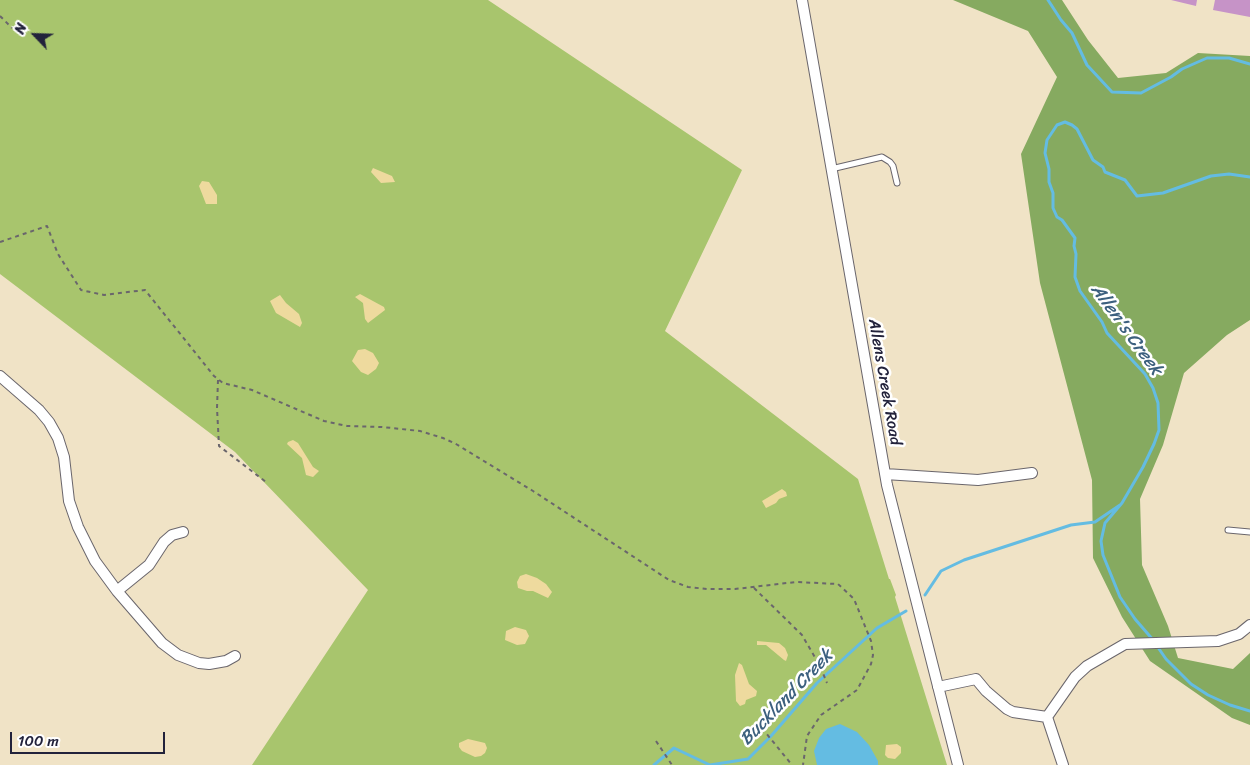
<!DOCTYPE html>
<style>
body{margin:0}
#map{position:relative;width:1250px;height:765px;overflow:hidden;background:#f0e3c6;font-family:Sriracha,sans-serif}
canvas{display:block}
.north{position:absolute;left:10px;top:10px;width:50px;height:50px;-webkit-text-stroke:4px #fff;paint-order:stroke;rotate:294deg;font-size:14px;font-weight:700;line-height:20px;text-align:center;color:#22223b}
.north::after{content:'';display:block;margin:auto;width:18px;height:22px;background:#22223b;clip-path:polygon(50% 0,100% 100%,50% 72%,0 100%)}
.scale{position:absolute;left:10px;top:732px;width:155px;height:22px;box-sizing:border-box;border:2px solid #22223b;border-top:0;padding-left:6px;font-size:15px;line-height:18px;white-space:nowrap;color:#22223b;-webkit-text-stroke:4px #fff;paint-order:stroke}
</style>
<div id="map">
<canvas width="1250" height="765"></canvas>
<div class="north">N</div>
<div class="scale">100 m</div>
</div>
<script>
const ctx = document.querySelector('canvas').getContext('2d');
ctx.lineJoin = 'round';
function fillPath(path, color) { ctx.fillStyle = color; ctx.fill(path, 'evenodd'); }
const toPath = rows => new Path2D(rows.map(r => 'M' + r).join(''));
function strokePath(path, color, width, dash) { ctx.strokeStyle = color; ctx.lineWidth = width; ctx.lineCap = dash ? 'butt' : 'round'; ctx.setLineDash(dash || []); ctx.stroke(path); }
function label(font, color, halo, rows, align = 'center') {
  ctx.font = font + ' Sriracha,sans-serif'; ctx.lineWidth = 5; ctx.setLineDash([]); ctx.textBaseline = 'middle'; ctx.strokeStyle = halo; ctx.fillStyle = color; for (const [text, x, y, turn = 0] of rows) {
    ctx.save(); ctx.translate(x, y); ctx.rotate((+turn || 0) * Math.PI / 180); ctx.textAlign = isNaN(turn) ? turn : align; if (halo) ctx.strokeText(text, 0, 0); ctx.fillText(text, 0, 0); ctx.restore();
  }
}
fillPath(toPath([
 [0,0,488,0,742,170,665,331,858,479,889,579,890,579,896,595,895,597,947,765,252,765,368,590,235,452,0,274]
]), '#a8c56d');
fillPath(toPath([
 [953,0,1062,0,1088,40,1118,78,1166,73,1198,53,1250,56,1250,320,1227,335,1184,373,1163,445,1140,499,1142,565,1168,626,1178,658,1233,669,1250,653,1250,725,1232,718,1150,661,1122,617,1093,558,1092,480,1040,283,1021,154,1057,77,1028,31]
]), '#86aa60');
fillPath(toPath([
 [373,168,392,176,395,182,381,183,371,172],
 [202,181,209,182,217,195,217,204,206,204,199,186],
 [360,294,384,307,385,310,368,323,365,319,363,303,355,297],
 [280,295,286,303,299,314,302,323,300,327,276,313,270,301],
 [365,349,373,353,379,363,376,369,368,375,361,372,352,361,358,350],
 [293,440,298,443,313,467,319,471,313,477,306,475,302,458,287,444,288,442],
 [782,489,786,492,787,496,779,499,776,503,766,508,762,501],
 [526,574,537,578,546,584,552,592,548,598,533,591,527,591,518,588,517,582,520,576],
 [515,627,526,630,529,636,525,644,517,645,505,640,506,631],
 [757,641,779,643,785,648,788,655,786,661,784,660,766,645,757,645],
 [739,663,742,665,749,684,757,691,756,696,746,700,745,704,740,706,736,701,735,675],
 [468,739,485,743,487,748,485,753,481,756,475,757,462,751,459,747,459,743],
 [897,744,901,747,901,753,895,759,888,758,885,755,886,745]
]), '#eeda9e');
fillPath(toPath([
 [840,724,857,732,869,745,878,761,878,765,817,765,814,751,819,738,826,729]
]), '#64bce2');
strokePath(toPath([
 [1048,0,1061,20,1072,33,1087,65,1112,92,1141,93,1171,77,1182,69,1207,58,1229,58,1250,64],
 [925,595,941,571,964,560,1071,525,1095,522,1120,505],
 [1154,641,1135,619,1120,597,1103,555,1101,541,1105,523,1122,503,1143,467,1154,444,1159,430,1158,403,1153,388,1145,374,1107,333,1102,322,1080,291,1075,277,1076,254,1074,246,1075,238,1062,220,1057,217,1053,208,1053,193,1049,182,1049,169,1045,153,1047,140,1057,125,1065,122,1072,125,1077,129,1093,160,1103,167,1105,172,1125,180,1137,196,1163,193,1211,176,1229,174,1250,177],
 [1157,646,1166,659,1191,684,1208,695,1230,705,1250,711],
 [654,765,674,748,710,765,748,759,771,736,817,683,877,628,906,611]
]), '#64bce2', 3);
fillPath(toPath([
 [1171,0,1197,0,1196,6],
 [1215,0,1250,0,1250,17,1213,10]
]), '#c693c7');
const lane = toPath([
 [831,169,882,157,890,162,893,166,897,183],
 [1228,530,1250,532]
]);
const street = toPath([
 [802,0,887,485,958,765],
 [0,376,39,410,49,422,58,438,64,457,69,501,78,527,95,561,117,591,162,643,178,655,199,663,209,664,226,661,235,656],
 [885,474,978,480,1032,473],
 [117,591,149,565,164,542,172,535,183,532],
 [938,687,976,679,986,691,1007,709,1013,712,1047,717],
 [1063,765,1047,717,1075,677,1087,666,1125,644,1218,641,1239,634,1250,625]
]);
strokePath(lane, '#6a666c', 7);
strokePath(street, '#6a666c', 12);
strokePath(toPath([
 [0,16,12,28],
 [0,242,47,226,58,254,81,290,104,295,145,290,214,376,223,383,252,390,324,421,347,426,382,427,420,431,443,438,456,444,533,491,669,580,688,587,707,589,735,589,796,582,838,584,854,599,871,641,873,655,871,664,857,690,821,715,807,736,803,765],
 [218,380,217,408,219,446,266,482],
 [754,588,802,635,820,666,827,683],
 [757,722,792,765],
 [656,741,672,765]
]), '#6a666c', 2, [4, 4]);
strokePath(lane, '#fff', 5);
strokePath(street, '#fff', 10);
label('16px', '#22223b', '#fff', [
 ["Allens Creek Road",884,382,80]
]);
label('italic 18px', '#3c607e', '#fff', [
 ["Allen's Creek",1126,330,54],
 ["Buckland Creek",787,698,-46]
]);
</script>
